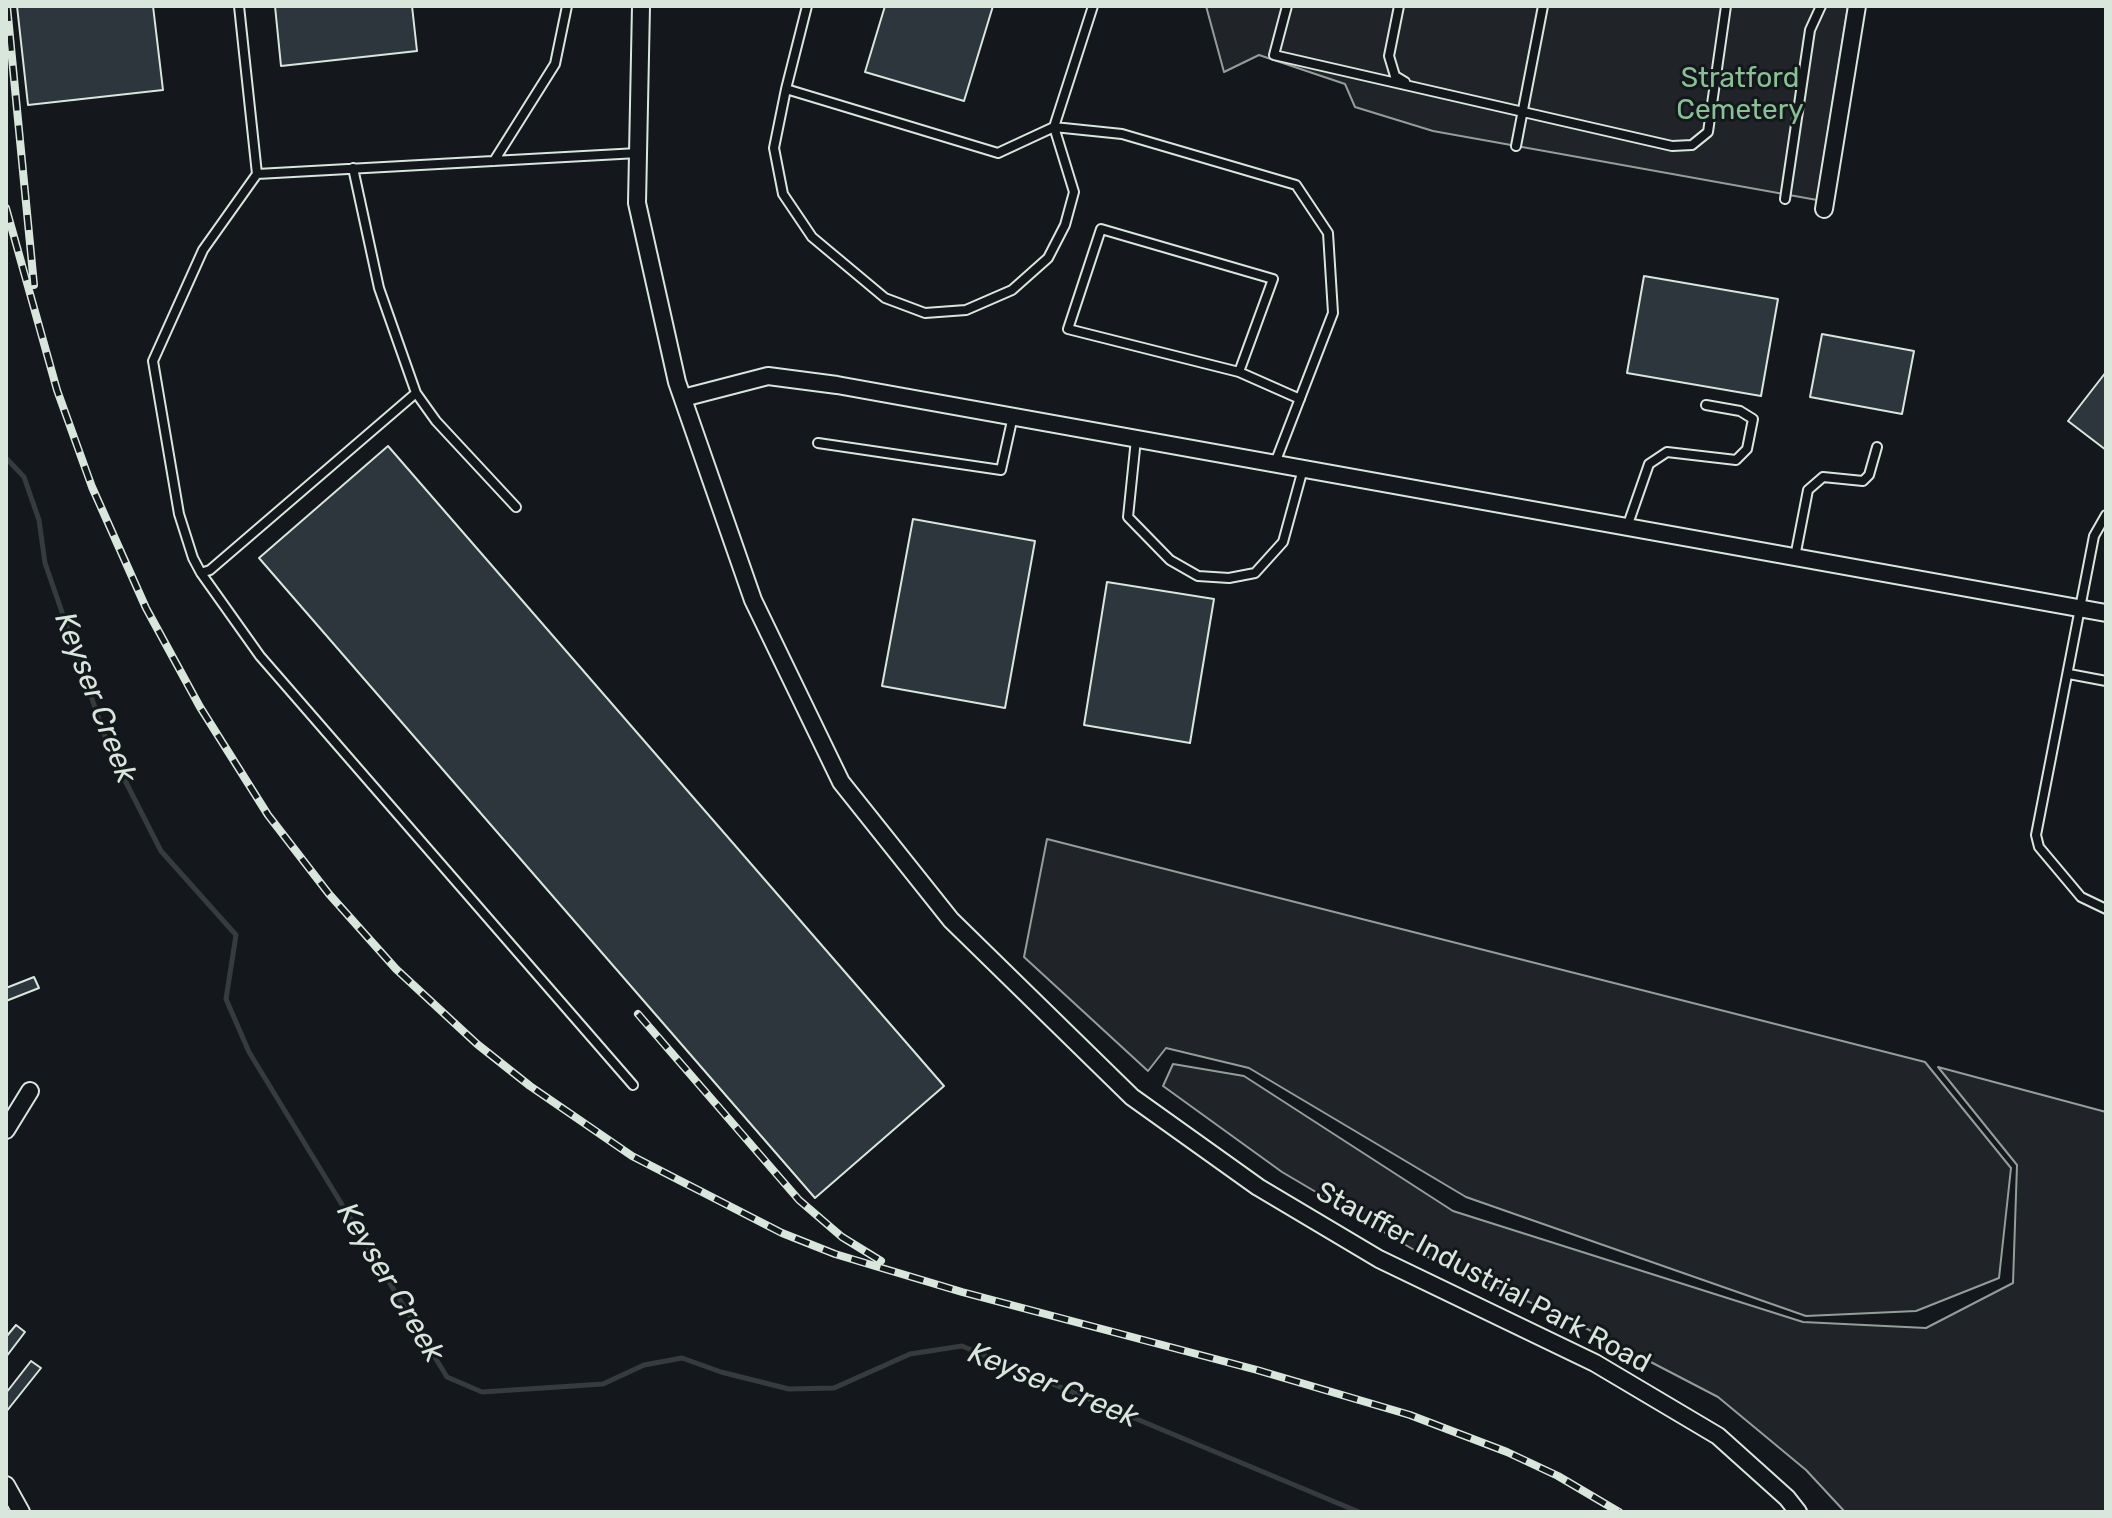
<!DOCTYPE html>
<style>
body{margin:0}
#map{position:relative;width:2112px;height:1518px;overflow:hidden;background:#14181c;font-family:Rubik,sans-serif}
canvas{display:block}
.frame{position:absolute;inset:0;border:8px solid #d8e6dc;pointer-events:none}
</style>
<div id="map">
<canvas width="2112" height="1518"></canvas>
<div class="frame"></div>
</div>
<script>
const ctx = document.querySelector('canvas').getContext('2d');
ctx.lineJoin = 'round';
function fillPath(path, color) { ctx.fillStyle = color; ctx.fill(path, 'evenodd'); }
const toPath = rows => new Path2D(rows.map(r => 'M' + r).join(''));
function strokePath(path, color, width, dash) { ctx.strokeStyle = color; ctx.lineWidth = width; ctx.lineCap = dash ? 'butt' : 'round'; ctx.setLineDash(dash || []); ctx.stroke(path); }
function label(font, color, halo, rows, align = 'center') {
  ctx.font = font + ' Rubik,sans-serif'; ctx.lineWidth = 6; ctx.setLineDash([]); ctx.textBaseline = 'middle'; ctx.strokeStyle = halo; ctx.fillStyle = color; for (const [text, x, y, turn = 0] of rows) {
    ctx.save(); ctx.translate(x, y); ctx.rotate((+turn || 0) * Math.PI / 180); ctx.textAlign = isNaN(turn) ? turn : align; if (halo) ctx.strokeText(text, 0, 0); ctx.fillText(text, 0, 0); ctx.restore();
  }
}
const green = toPath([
 [1206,6,1848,6,1817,200,1433,131,1355,107,1345,84,1259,55,1224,72,1206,6],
 [1047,839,1925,1062,2011,1168,1999,1278,1916,1311,1806,1316,1466,1197,1249,1068,1166,1048,1148,1071,1024,957,1047,839],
 [1173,1064,1244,1076,1453,1211,1803,1322,1926,1328,2013,1283,2017,1165,1938,1067,2106,1112,2106,1512,1845,1512,1806,1470,1718,1397,1572,1321,1421,1254,1282,1172,1163,1086,1173,1064]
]);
fillPath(green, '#202428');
strokePath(green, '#939e99', 2);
strokePath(toPath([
 [6,458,24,477,39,520,45,563,110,751,161,851,236,935,226,999,249,1052,447,1377,482,1392,603,1384,644,1365,682,1358,721,1372,789,1389,834,1388,910,1354,962,1346,1359,1512]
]), '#363b3e', 5);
const building = toPath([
 [17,6,153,6,163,90,28,105,17,6],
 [275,6,412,6,417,51,281,66,275,6],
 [885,6,993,6,964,101,865,72,885,6],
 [1644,276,1778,299,1761,396,1627,373,1644,276],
 [1822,334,1914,351,1902,414,1810,397,1822,334],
 [2106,372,2106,450,2068,421,2106,372],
 [388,446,944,1086,815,1198,259,558,388,446],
 [913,519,1035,541,1005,708,882,686,913,519],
 [1107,582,1214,599,1190,743,1084,725,1107,582],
 [34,977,39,988,6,1001,6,988,34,977],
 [16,1325,25,1332,6,1357,6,1337,16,1325],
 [31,1361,41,1368,6,1412,6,1393,31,1361]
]);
fillPath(building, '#2c363c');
strokePath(building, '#d8e6dc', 2);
const lane = toPath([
 [239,6,257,174,638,153],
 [807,6,786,89,998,153,1054,127,1122,134,1296,185,1328,233,1333,313,1275,463],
 [1287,6,1274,55,1672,146,1692,145,1708,132,1726,6],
 [1399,6,1389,56,1395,76,1405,82],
 [786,89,774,148,783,194,812,237,885,298,925,313,966,310,1012,290,1048,258,1065,225,1074,192,1054,127,1093,6],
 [1516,146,1543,6],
 [494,161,555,64,567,6],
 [353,168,379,288,416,393,436,421,516,507],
 [257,174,203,250,153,361,179,514,193,558,201,573,210,570,416,393],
 [1785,199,1810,30,1821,6],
 [1239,372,1273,279,1101,229,1068,329,1239,372,1300,399],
 [1136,439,1128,517,1170,560,1198,576,1229,578,1255,573,1283,542,1303,469],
 [818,443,1001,470,1013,416],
 [2106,515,2094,536,2036,835,2039,847,2081,897,2106,909],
 [1627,527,1649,464,1667,452,1736,460,1747,449,1753,419,1740,411,1706,405],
 [1795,557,1808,490,1823,477,1863,481,1869,475,1877,447],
 [201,573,260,656,633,1085],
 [2069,674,2106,681]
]);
const street = toPath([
 [641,6,637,203,677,382,753,600,841,782,951,920,1132,1097,1258,1187,1379,1259,1595,1363,1718,1436,1787,1498,1798,1512],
 [1824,209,1857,6],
 [683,398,768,376,837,385,2106,613],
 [6,1130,30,1091],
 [6,1485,21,1512]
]);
strokePath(lane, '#d8e6dc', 12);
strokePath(street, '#d8e6dc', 20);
strokePath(lane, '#14181c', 8);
strokePath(street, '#14181c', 16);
const rail = toPath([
 [7,6,34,285],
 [6,208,57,390,92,487,146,608,200,707,268,815,329,894,396,969,477,1044,530,1086,632,1156,782,1233,835,1254,962,1292,1257,1370,1410,1415,1507,1452,1558,1476,1619,1512],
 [638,1014,799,1200,842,1237,881,1261]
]);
strokePath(rail, '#d8e6dc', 8);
strokePath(rail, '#14181c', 5, [15]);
label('28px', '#8ac095', '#14181c', [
 ["Stratford",1740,79],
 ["Cemetery",1740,111]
]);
label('28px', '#d8e6dc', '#14181c', [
 ["Stauffer Industrial Park Road",1483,1278,28]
]);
label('italic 30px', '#d8e6dc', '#14181c', [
 ["Keyser Creek",95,698,69],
 ["Keyser Creek",390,1283,59],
 ["Keyser Creek",1053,1386,22]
]);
</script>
